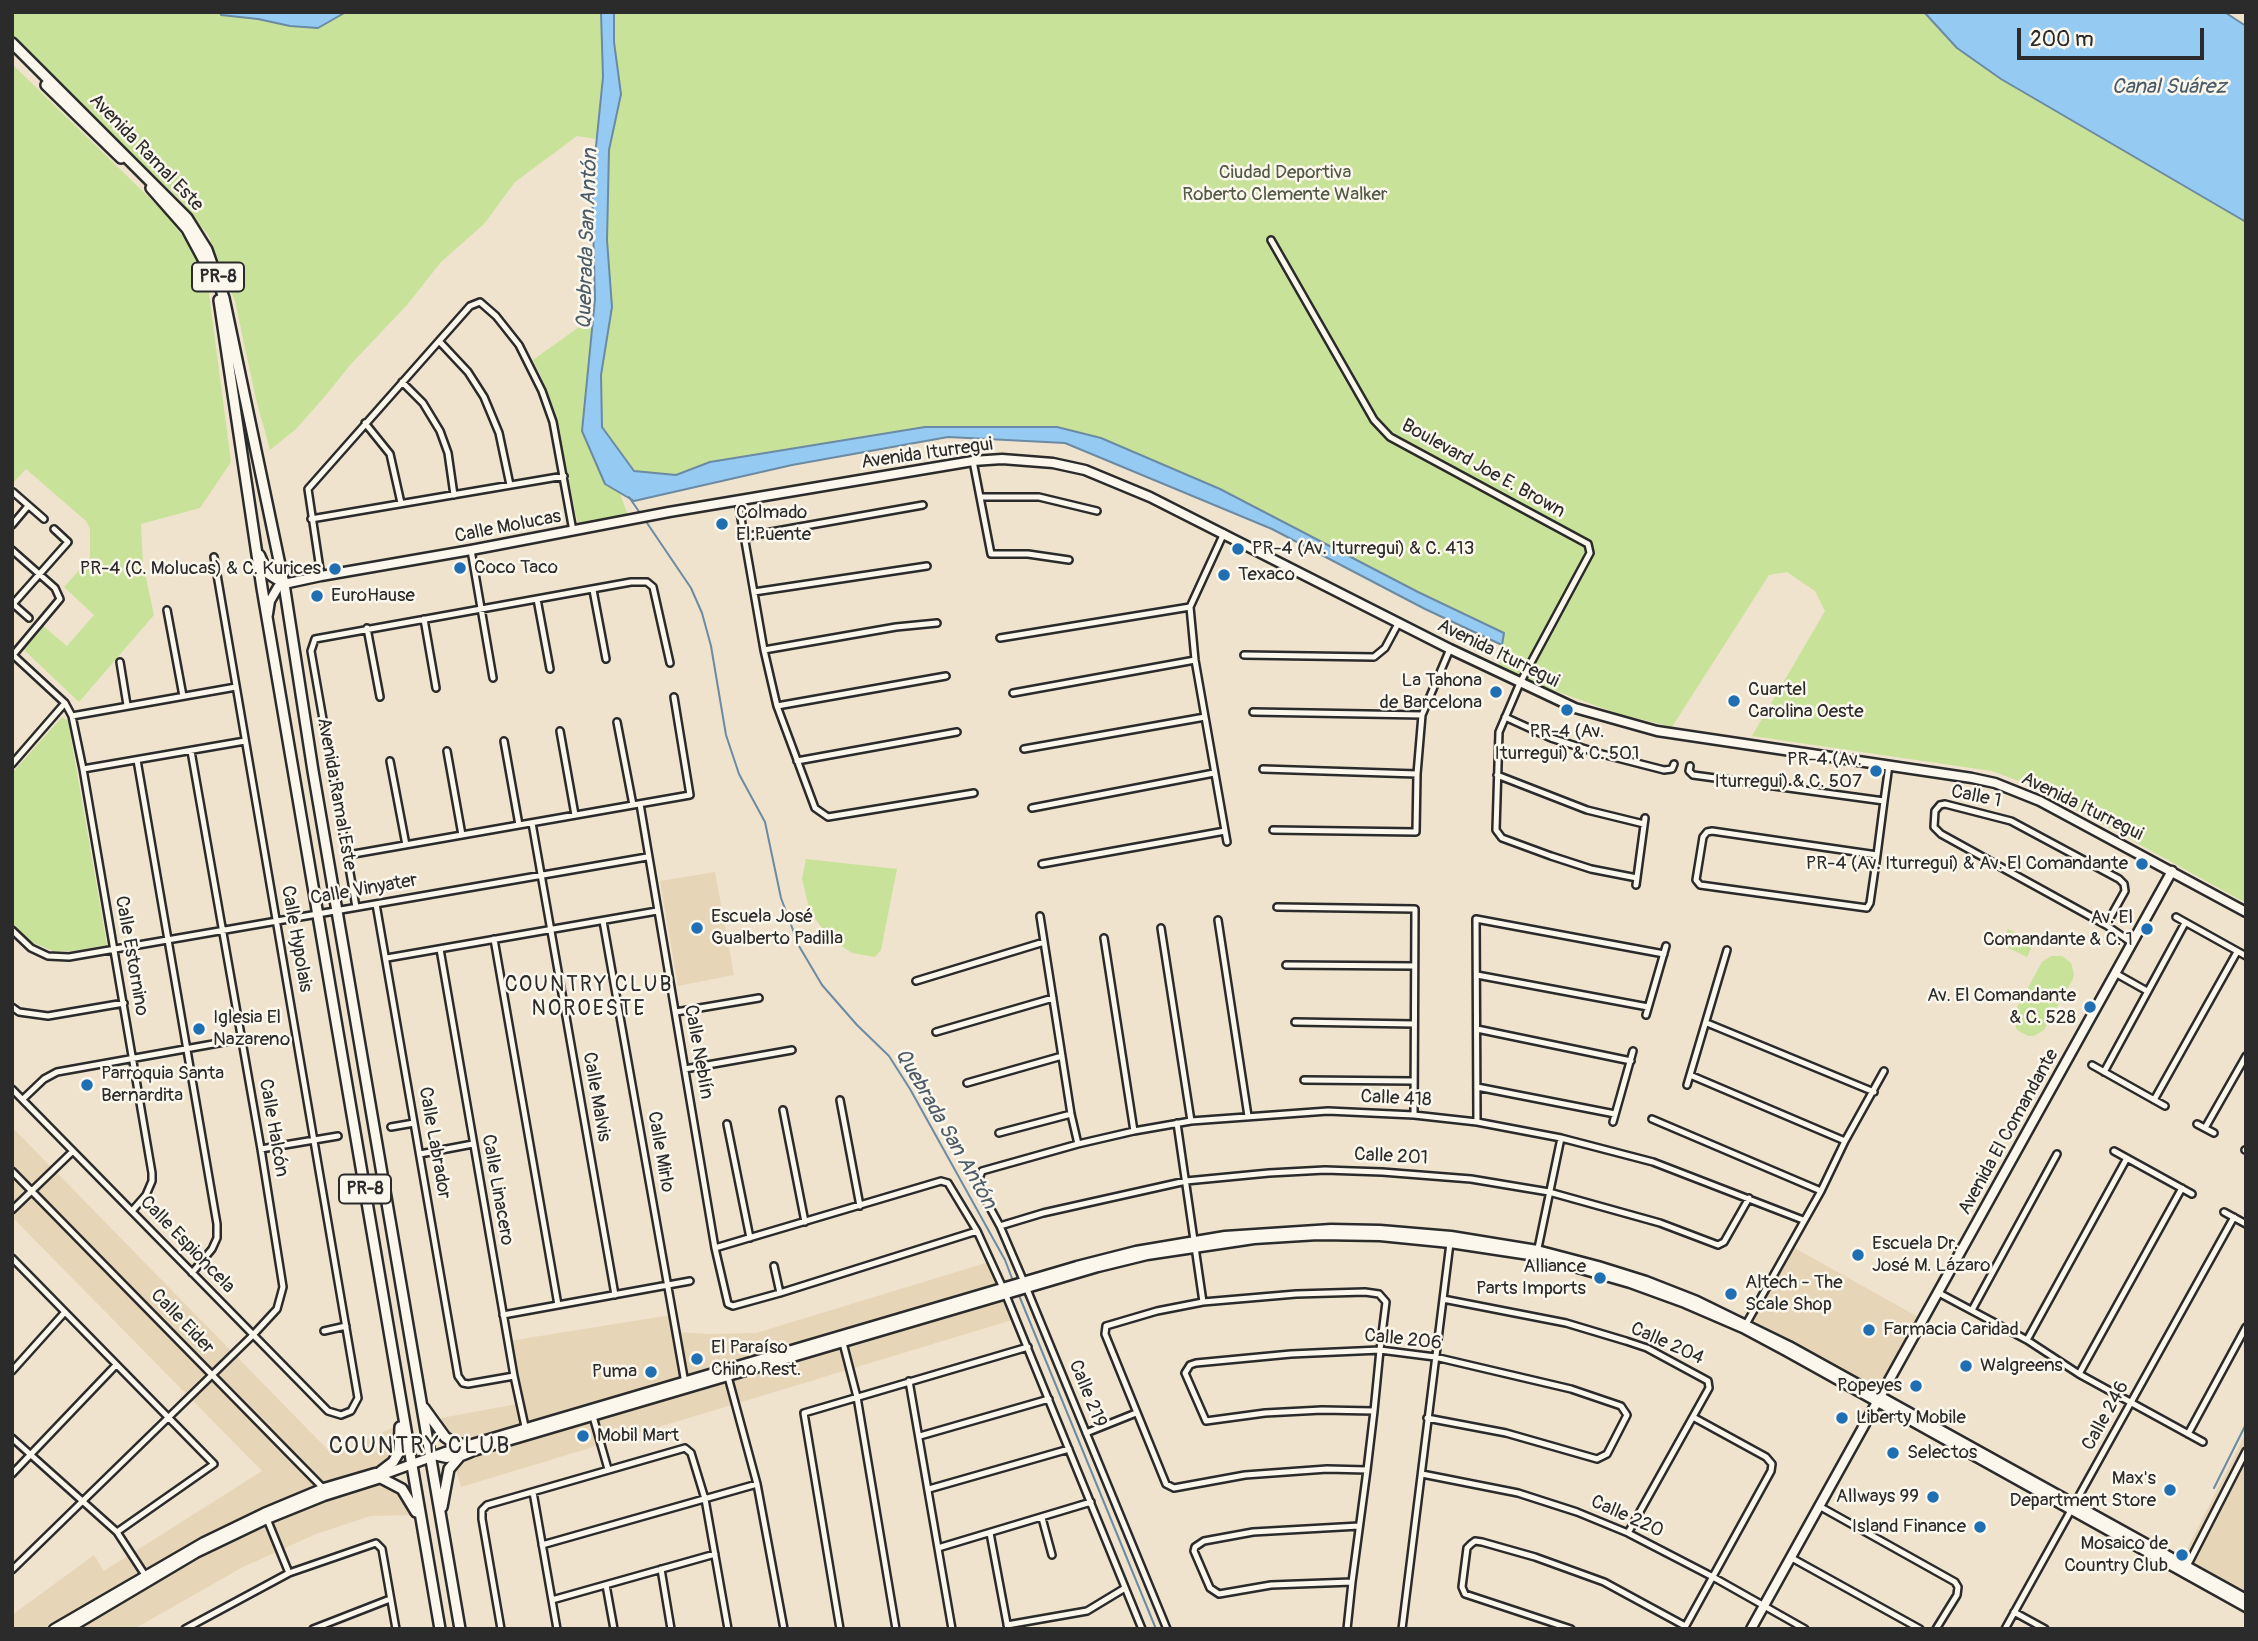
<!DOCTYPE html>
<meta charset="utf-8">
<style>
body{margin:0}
#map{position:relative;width:2258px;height:1641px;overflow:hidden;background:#efe3cd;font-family:Pangolin,sans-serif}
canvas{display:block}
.frame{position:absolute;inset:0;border:14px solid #2b2b2b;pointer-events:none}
.scale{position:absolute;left:2017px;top:28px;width:187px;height:32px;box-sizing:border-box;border:4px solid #2b2b2b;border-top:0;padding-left:9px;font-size:21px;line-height:24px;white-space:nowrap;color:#2b2b2b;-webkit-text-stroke:5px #fbf7ec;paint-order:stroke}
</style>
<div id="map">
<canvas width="2258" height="1641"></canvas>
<div class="frame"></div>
<div class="scale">200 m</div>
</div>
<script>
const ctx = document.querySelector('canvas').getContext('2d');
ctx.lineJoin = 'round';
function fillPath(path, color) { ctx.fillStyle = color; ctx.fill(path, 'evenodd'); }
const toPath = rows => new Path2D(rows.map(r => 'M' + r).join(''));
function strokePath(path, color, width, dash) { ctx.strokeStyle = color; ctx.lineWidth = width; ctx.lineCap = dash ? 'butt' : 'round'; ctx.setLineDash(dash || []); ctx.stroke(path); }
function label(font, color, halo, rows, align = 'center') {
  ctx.font = font + ' Pangolin,sans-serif'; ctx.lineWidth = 5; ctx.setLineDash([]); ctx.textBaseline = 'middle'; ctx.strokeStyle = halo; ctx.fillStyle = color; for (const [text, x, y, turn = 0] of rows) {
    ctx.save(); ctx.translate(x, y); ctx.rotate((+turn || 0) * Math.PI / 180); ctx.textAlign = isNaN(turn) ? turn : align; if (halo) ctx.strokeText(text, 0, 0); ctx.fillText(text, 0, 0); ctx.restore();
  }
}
fillPath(toPath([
 [715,872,734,975,678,986,660,881],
 [12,1127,333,1455,394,1427,401,1442,395,1475,398,1486,416,1515,371,1516,316,1534,243,1567,134,1629,12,1629,12,1615,94,1555,104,1571,262,1471,12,1217],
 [1793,1247,1918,1317,1880,1386,1876,1389,1754,1321],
 [989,1262,1012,1320,461,1487,441,1418,522,1403,509,1341,671,1315,675,1332,710,1334,756,1333],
 [2246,1433,2246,1591,2183,1557]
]), '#e7d5b8');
fillPath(toPath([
 [12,12,220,12,221,15,258,19,290,26,318,28,346,12,601,12,603,76,596,139,577,136,515,182,484,224,441,262,407,305,351,364,326,395,296,429,270,450,256,399,235,301,208,235,180,200,12,38],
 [614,12,1924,12,1957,48,2001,79,2246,222,2246,903,2075,809,2027,784,1992,771,1752,736,1825,611,1815,591,1787,572,1769,575,1672,727,1616,713,1526,680,1500,665,1504,633,1418,592,1220,489,1101,438,1057,427,925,427,710,462,676,475,634,471,602,427,601,375,612,307,607,240,609,150,621,94,614,42],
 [12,64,165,213,190,246,208,286,231,462,200,508,141,524,143,564,154,615,79,702,24,650,43,626,67,646,94,615,64,587,90,558,90,529,86,521,26,469,12,484],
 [593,317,582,431,605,484,620,493,628,516,578,525,555,414,544,383,533,360],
 [62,717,68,721,107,945,71,951,53,951,31,942,12,922,12,773],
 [806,859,897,869,881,950,875,957,852,953,831,939,816,920,808,904,802,879],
 [2008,929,2034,942,2027,957,2000,944],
 [2051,956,2062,956,2071,963,2074,974,2073,979,2044,1030,2034,1036,2028,1036,2017,1030,2013,1019,2014,1013,2042,962]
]), '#c8e299');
const water = toPath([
 [220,12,346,12,318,28,290,26,258,19,221,15,220,12],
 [601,12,614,12,614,42,621,94,609,150,607,240,612,307,601,375,602,427,634,471,676,475,710,462,925,427,1057,427,1101,438,1220,489,1418,592,1504,633,1502,645,1425,609,1272,529,1065,443,948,437,792,465,634,501,605,484,582,431,595,299,592,186,603,77,601,12],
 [1924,12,2226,13,2246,26,2246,222,2001,79,1957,48,1924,12]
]);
fillPath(water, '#95caf3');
strokePath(water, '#6b8aa3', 2);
strokePath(toPath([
 [629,497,640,513],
 [645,520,691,588,702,613,711,646,726,735,739,774,765,822,781,898,799,946,822,985,857,1025,889,1056,910,1089,1005,1260,1013,1281],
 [1018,1293,1156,1629],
 [2214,1488,2246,1424]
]), '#6b8aa3', 2);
const street = toPath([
 [1271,240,1374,420,1390,437,1588,544,1590,553,1520,683,1499,732,1496,830,1502,838,1551,856,1591,869,1637,878],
 [439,341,468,372,484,397,499,433,510,485],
 [402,382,423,403,440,431,448,453,454,495],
 [365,423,390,454,401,503],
 [973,461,991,554,1028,554,1069,560],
 [13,492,44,519],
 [980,497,1039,497,1097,511],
 [738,501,764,650,777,706,815,808,828,817,974,793],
 [311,519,564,476],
 [12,525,28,506],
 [1224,533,1190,607,1195,660,1227,842],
 [743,537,923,505],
 [12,550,55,588,60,599,13,655],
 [471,550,493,678],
 [321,576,308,489,470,306,480,302,496,316,519,345,542,391,553,422,573,531],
 [593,590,606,659],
 [754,592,927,566],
 [537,599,550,669],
 [12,603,29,618],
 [13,604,68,542,54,529],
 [167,610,183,696],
 [424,619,436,688],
 [367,628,380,697],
 [1000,638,1190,607],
 [764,650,896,627,937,623],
 [12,654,65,703,72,716,83,769,152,1173,152,1181,146,1195,132,1211],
 [1244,655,1374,657,1385,648,1399,622],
 [120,662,127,705],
 [1013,693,1195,660],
 [777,706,946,676],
 [1253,712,1422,715],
 [72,716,236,687],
 [1505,717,1551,738,1598,753,1664,770,1672,769,1674,764],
 [617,722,633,805],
 [560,731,575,815],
 [504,741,519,825],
 [1024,749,1205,717],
 [447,751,462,835],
 [137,760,217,1224,217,1238,212,1249,192,1273],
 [390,761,406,845],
 [797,761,957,732],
 [12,764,65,703],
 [1690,766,1689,771,1693,775,1884,801],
 [83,769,245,741],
 [1263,769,1417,774],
 [1497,775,1587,810,1644,824],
 [640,804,715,1248,728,1304,733,1306,780,1293,977,1231],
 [1945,804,2011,821,2119,879,2124,884,2125,891,2106,925,1941,834,1934,827,1935,811,1940,805,1945,804],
 [1032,808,1214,773],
 [532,823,615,1295],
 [1273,830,1416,832,1417,774,1422,715,1450,649],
 [348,855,690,795,674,697],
 [1877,855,1712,831,1707,832,1703,837,1696,880,1700,885,1867,908,1870,903,1877,855,1884,801,1889,765],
 [1042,864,1225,831],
 [1636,885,1645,818],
 [376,904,458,1376,463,1383,468,1384,514,1376],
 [356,907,311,651,315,639,631,582,647,582,653,587,670,663],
 [1277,907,1415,909,1414,1115],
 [1040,916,1071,1114,1078,1144],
 [2176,917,2246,956],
 [1218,920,1248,1116],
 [603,921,685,1383],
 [2106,925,2132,943],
 [1161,928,1191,1121],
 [12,930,31,948,48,956,69,957,647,857],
 [1104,938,1134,1131],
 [494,939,558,1305],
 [440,949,514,1376,526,1431],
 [387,958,657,911],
 [1286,965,1414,966],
 [2115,973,2147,991],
 [1477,975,1648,1007],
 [916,981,1044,942],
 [12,1007,19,1012,48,1016,124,1003],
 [676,1012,759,998],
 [1646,1015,1666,946],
 [1295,1022,1414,1024],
 [1707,1023,1874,1092],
 [1477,1029,1631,1061],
 [936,1032,1053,998],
 [2092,1065,2165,1106],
 [685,1069,792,1050],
 [2104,1072,2185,923],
 [1690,1075,1845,1141],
 [1304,1080,1413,1081],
 [967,1083,1062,1056],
 [1687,1085,1727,950],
 [1477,1087,1615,1114],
 [12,1089,328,1411,341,1415,351,1411,358,1398,214,557],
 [23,1099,44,1079,57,1072,241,1039],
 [840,1100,860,1206],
 [2154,1100,2237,952],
 [783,1110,805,1222],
 [1652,1119,1821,1191],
 [1477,1122,1476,919,1664,954],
 [1613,1122,1633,1051],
 [1177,1123,1203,1302],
 [727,1124,750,1238],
 [2197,1124,2214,1133],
 [391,1127,414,1123],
 [2205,1128,2246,1056],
 [999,1133,1071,1114],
 [261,1149,338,1136],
 [2245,1150,2246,1150],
 [2114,1151,2192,1194],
 [420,1154,473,1144],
 [12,1171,324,1489],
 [12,1210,73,1151],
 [2224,1212,2246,1224],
 [1000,1226,1043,1213,1186,1181,1269,1173,1325,1170,1382,1172,1471,1179,1549,1192,1660,1223,1718,1245,1724,1242,1749,1198],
 [715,1248,941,1181,948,1183,977,1231,1003,1288,1142,1629],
 [1537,1253,1561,1138],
 [12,1258,214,1464,117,1532],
 [774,1266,780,1293],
 [1937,1292,2027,1340,2079,1374,2203,1442],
 [1443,1299,1566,1323,1626,1341,1647,1348,1708,1381,1709,1388,1628,1533],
 [1972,1310,2057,1154],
 [503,1315,690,1281],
 [1745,1326,1821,1191,1845,1141,1884,1071],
 [324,1331,346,1326],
 [842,1339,857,1397,896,1629],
 [2027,1340,2127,1158],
 [12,1371,65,1312],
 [727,1373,757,1484,784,1629],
 [2079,1374,2182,1188],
 [909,1381,952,1629],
 [1374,1411,1322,1410,1265,1413,1206,1421,1185,1373,1190,1365,1196,1363,1291,1354,1380,1350,1435,1357,1571,1389,1621,1406,1627,1415,1607,1454,1597,1459,1506,1433,1427,1418],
 [592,1413,608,1469],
 [1086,1433,1136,1413],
 [2188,1434,2246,1327],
 [920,1436,1049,1399],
 [12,1438,117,1532,145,1575],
 [12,1474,116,1365],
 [1422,1474,1518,1493,1577,1512,1628,1533,1713,1577,1805,1629],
 [929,1489,1069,1449],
 [533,1492,557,1629],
 [1819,1506,1955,1582,1958,1587,1957,1595,1936,1629],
 [1042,1518,1052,1555],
 [267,1519,289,1573],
 [990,1533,1008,1629],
 [542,1545,757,1484],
 [938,1548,1091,1502],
 [1790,1557,1920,1629],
 [2186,1568,2246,1451],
 [661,1569,671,1629],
 [12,1570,253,1335,277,1309,283,1287,261,1149,191,751],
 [1352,1582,1271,1585,1219,1594,1210,1588,1194,1551,1195,1547,1204,1541,1253,1532,1359,1526],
 [606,1585,614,1629],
 [552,1600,715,1554],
 [2014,1612,2045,1629],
 [1007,1625,1087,1611,1125,1588],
 [185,1629,289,1573,376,1543,382,1549,396,1629],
 [313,1629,390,1599],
 [501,1629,482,1519,482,1510,487,1505,685,1448,691,1453,705,1499,728,1629],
 [840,1629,804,1413,1028,1347],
 [1167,1629,1024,1282,1000,1226,977,1184,982,1171,1078,1144,1134,1131,1191,1121,1328,1111,1414,1115,1477,1122,1561,1138,1653,1162,1803,1220],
 [1347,1629,1352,1582,1367,1470,1374,1411,1380,1350,1386,1302,1379,1294,1365,1292,1296,1294,1203,1302,1157,1311,1106,1326,1105,1334,1166,1484,1174,1488,1245,1475,1327,1469,1367,1470],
 [1402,1629,1450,1243],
 [1571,1629,1465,1594,1462,1587,1467,1548,1471,1544,1475,1541,1482,1542,1535,1557,1604,1582,1685,1626],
 [1684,1629,1771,1471,1772,1464,1766,1457,1693,1417],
 [2005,1629,2234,1217]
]);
const secondary = toPath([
 [260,555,268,574,284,584],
 [268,614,270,601,278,587,284,584,321,576,471,550,669,512,973,461,1002,459,1053,463,1085,470,1150,497,1450,649,1575,708,1657,731,1972,778,1995,783,2040,801,2246,912],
 [438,1456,447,1458,470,1452,1098,1267,1147,1255,1254,1239,1318,1235,1380,1236,1450,1243,1536,1256,1630,1283,1685,1303,1743,1328,1786,1351,2246,1607],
 [54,1629,204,1542,264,1513,324,1488,375,1473,385,1474],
 [68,1629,196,1553,267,1519,324,1496,381,1478,385,1474,445,1452,1077,1266,1136,1251,1225,1236,1331,1229,1380,1230,1451,1236,1537,1250,1598,1266,1646,1281,1697,1301,1789,1346,2246,1599],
 [1751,1629,2172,871]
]);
const primary = toPath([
 [12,43,187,218,207,250,224,298,284,584,313,771,460,1629],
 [46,85,121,158],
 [151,188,187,229,209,270],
 [219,300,262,588,440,1629],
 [424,1408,445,1437,454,1443,469,1445],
 [380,1472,393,1462,399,1452,400,1427],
 [381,1478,402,1489,416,1512],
 [442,1507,449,1469,460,1456,470,1452]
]);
strokePath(street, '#2b2b2b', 10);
strokePath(secondary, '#2b2b2b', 13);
strokePath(primary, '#2b2b2b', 14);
strokePath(street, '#fbf7ec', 5);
strokePath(secondary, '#fbf7ec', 8);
strokePath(primary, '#fbf7ec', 9);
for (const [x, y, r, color] of [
 [722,524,7,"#1f6fb2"],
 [1238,549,7,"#1f6fb2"],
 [460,568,7,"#1f6fb2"],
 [335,569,7,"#1f6fb2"],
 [1224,575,7,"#1f6fb2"],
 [317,596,7,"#1f6fb2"],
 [1496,692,7,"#1f6fb2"],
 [1734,701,7,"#1f6fb2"],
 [1567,710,7,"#1f6fb2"],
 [1876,771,7,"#1f6fb2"],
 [2142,864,7,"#1f6fb2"],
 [697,928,7,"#1f6fb2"],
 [2147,929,7,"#1f6fb2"],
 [2090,1007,7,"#1f6fb2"],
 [199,1029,7,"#1f6fb2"],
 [87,1085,7,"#1f6fb2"],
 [1858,1255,7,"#1f6fb2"],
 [1600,1278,7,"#1f6fb2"],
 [1731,1294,7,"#1f6fb2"],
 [1869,1330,7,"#1f6fb2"],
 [697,1359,7,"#1f6fb2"],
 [1966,1366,7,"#1f6fb2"],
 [651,1372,7,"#1f6fb2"],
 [1916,1386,7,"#1f6fb2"],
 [1842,1418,7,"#1f6fb2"],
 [583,1436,7,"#1f6fb2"],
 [1893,1453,7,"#1f6fb2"],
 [2170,1490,7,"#1f6fb2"],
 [1933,1497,7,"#1f6fb2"],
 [1980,1527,7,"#1f6fb2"],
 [2182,1555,7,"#1f6fb2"]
]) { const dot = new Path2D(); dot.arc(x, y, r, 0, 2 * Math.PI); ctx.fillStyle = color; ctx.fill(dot); strokePath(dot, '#fbf7ec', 2.5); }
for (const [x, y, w] of [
 [218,277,52],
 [365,1189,52]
]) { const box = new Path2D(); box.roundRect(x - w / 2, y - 14.5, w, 29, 5); ctx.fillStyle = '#fbf7ec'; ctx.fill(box); strokePath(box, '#2b2b2b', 2); }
label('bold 18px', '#2b2b2b', null, [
 ["PR-8",218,277],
 ["PR-8",365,1189]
]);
label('19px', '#2b2b2b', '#fbf7ec', [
 ["Avenida Ramal Este",146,153,46],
 ["Avenida Iturregui",927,454,-8],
 ["Boulevard Joe E. Brown",1483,469,29],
 ["Calle Molucas",508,527,-11],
 ["Avenida Iturregui",1498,654,26],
 ["Avenida Ramal Este",336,794,80],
 ["Calle 1",1976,797,12],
 ["Avenida Iturregui",2082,807,26],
 ["Calle Vinyater",364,890,-10],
 ["Calle Hypolais",296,939,80],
 ["Calle Estornino",131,956,80],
 ["Calle Neblín",698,1052,80],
 ["Calle Malvis",596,1097,80],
 ["Calle 418",1396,1099,3],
 ["Calle Halcón",273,1128,80],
 ["Avenida El Comandante",2009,1132,-61],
 ["Calle Labrador",434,1143,80],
 ["Calle Mirlo",660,1152,80],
 ["Calle 201",1391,1157,3],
 ["Calle Linacero",497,1190,80],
 ["Calle Espioncela",187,1245,46],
 ["Calle Eider",182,1322,46],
 ["Calle 206",1403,1340,6],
 ["Calle 204",1667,1344,24],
 ["Calle 219",1087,1394,68],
 ["Calle 246",2106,1416,-61],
 ["Calle 220",1627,1517,24]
]);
label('19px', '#525946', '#fbf7ec', [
 ["Ciudad Deportiva",1285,173],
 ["Roberto Clemente Walker",1285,195]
]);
label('19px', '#2b2b2b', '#fbf7ec', [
 ["Colmado",736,513],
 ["El Puente",736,535],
 ["PR-4 (Av. Iturregui) & C. 413",1252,549],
 ["Coco Taco",474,568],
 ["PR-4 (C. Molucas) & C. Kurices",321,569,"right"],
 ["Texaco",1238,575],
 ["EuroHause",331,596],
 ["La Tahona",1482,681,"right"],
 ["de Barcelona",1482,703,"right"],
 ["Cuartel",1748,690],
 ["Carolina Oeste",1748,712],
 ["PR-4 (Av.",1567,732,"center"],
 ["Iturregui) & C. 501",1567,754,"center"],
 ["PR-4 (Av.",1862,760,"right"],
 ["Iturregui) & C. 507",1862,782,"right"],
 ["PR-4 (Av. Iturregui) & Av. El Comandante",2128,864,"right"],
 ["Escuela José",711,917],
 ["Gualberto Padilla",711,939],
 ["Av. El",2133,918,"right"],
 ["Comandante & C. 1",2133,940,"right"],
 ["Av. El Comandante",2076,996,"right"],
 ["& C. 528",2076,1018,"right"],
 ["Iglesia El",213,1018],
 ["Nazareno",213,1040],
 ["Parroquia Santa",101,1074],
 ["Bernardita",101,1096],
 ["Escuela Dr.",1872,1244],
 ["José M. Lázaro",1872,1266],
 ["Alliance",1586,1267,"right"],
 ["Parts Imports",1586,1289,"right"],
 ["Altech - The",1745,1283],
 ["Scale Shop",1745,1305],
 ["Farmacia Caridad",1883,1330],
 ["El Paraíso",711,1348],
 ["Chino Rest.",711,1370],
 ["Walgreens",1980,1366],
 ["Puma",637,1372,"right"],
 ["Popeyes",1902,1386,"right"],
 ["Liberty Mobile",1856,1418],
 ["Mobil Mart",597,1436],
 ["Selectos",1907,1453],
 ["Max's",2156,1479,"right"],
 ["Department Store",2156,1501,"right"],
 ["Allways 99",1919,1497,"right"],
 ["Island Finance",1966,1527,"right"],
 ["Mosaico de",2168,1544,"right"],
 ["Country Club",2168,1566,"right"]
], 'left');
label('italic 21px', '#4b5b67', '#fbf7ec', [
 ["Canal Suárez",2169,88],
 ["Quebrada San Antón",588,239,-88],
 ["Quebrada San Antón",945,1129,60]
]);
ctx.letterSpacing = '2px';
label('21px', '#2b2b2b', '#fbf7ec', [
 ["COUNTRY CLUB",589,986],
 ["NOROESTE",589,1010]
]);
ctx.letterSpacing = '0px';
ctx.letterSpacing = '2px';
label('23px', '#2b2b2b', '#fbf7ec', [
 ["COUNTRY CLUB",420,1447]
]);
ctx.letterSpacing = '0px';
</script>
